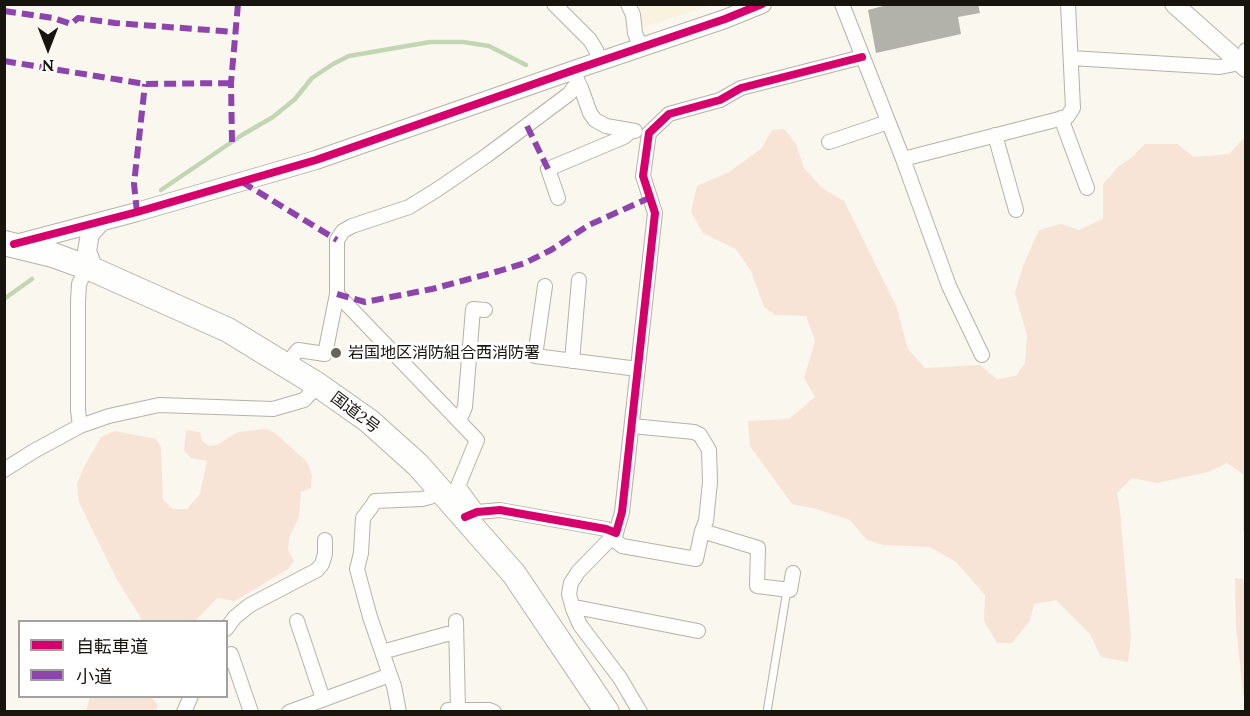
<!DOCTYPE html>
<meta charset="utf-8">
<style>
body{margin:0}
#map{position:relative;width:1250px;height:716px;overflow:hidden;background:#faf7ee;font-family:Lora,"Noto Sans JP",serif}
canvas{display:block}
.frame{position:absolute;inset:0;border:6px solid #18150f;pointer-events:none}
.legend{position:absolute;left:18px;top:620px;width:210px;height:78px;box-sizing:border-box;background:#fff;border:2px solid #a3a19f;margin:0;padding:8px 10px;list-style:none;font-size:18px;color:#18150f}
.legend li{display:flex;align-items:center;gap:12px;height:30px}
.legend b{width:30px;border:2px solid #a3a19f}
.north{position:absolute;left:18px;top:18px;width:60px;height:60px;-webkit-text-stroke:4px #fff;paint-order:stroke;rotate:180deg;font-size:16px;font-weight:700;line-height:24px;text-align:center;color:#18150f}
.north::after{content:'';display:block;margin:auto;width:21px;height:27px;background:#18150f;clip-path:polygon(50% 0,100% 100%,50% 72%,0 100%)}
</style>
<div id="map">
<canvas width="1250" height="716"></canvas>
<div class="frame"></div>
<ul class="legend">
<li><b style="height:8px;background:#d6006c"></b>自転車道</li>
<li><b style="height:8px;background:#8e44ad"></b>小道</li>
</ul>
<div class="north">N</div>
</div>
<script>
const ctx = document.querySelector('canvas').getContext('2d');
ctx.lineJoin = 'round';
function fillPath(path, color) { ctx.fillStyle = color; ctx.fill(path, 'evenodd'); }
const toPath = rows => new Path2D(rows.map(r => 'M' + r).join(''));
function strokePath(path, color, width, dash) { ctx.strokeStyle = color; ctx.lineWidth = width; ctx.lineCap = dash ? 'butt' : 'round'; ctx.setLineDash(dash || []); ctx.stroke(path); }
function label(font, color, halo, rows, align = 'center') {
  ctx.font = font + ' Lora,"Noto Sans JP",serif'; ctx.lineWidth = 6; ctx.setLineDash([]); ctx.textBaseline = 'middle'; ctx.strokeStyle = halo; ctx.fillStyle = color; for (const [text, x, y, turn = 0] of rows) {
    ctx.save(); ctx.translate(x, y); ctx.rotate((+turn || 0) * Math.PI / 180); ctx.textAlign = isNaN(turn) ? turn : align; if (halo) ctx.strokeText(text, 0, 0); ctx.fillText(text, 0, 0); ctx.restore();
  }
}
fillPath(toPath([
 [635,5,712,5,640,28]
]), '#f8f2df');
fillPath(toPath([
 [784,129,796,144,804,168,822,188,844,201,897,308,908,349,925,368,980,365,997,379,1016,376,1025,363,1027,336,1015,293,1023,266,1039,230,1061,224,1079,230,1103,219,1103,184,1118,167,1131,158,1145,144,1177,144,1194,157,1229,154,1243,139,1245,140,1245,534,1243,530,1243,474,1227,463,1208,472,1157,483,1132,478,1117,493,1120,510,1131,638,1128,662,1101,657,1090,634,1056,600,1034,604,1030,620,1012,643,997,643,984,621,985,595,956,562,930,547,884,545,867,540,850,520,813,508,792,504,750,446,748,421,789,419,815,397,804,378,815,341,806,316,775,315,764,307,751,271,736,249,703,233,691,212,697,186,729,172,761,149,772,130],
 [266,429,275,433,307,462,312,475,311,488,301,492,299,517,289,538,288,550,294,561,288,569,235,601,217,598,195,621,141,621,141,618,116,578,79,502,77,484,83,469,101,437,115,431,156,439,161,447,163,500,173,509,187,509,200,494,207,461,191,458,184,450,186,430,200,432,202,441,209,446,217,445,238,432],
 [1235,578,1243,579,1245,587,1245,698,1243,694,1236,626],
 [90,697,151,697,158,705,155,711,86,711]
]), '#f8e3d7');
strokePath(toPath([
 [161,190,242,135,273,117,295,99,312,78,333,64,349,56,430,42,463,42,489,46,526,65],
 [4,299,32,279]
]), '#c3d6b3', 4.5);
fillPath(toPath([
 [891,4,978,4,980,13,958,17,961,34,876,53,868,10]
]), '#b2b1aa');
const lane = toPath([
 [767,712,787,590]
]);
const street = toPath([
 [554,4,590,40,596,50,600,62],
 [628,4,633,15,635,33,641,48],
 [842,4,903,159,949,286,982,355],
 [1071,58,1220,67,1240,63,1246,50],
 [578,82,581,88,590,113,595,120,606,126,635,131],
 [1061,118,1087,188],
 [995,135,1016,210],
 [829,142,888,122],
 [903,159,1067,117,1073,108,1068,4],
 [558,198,548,169,624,137,631,131],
 [545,286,535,356,638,369],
 [337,294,477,440,458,486,477,512],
 [572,361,579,280],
 [286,365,298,350,325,354,337,294,337,240,343,231,352,226,409,207,438,189,486,156,569,94,578,82,574,70],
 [459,421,465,407,473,309,485,310],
 [80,426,78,410,78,301,79,284,87,267],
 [632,426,694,432,700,435,709,450,710,482,706,521,702,531],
 [4,470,34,451,80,426,109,416,159,405,273,409,304,400,318,385],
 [465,517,477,512,500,510,606,529,616,533,622,512,655,213,643,176,649,133,669,114,720,100,741,88,862,57],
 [616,533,578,572,571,583,569,594,573,609,580,625,620,678,640,712],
 [612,538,622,546,696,559,702,531,758,548,757,586,790,590,793,573],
 [573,609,580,608,698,631],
 [297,621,323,699],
 [456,621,458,710],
 [226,629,235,617,250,605,317,570,322,564,325,554,325,540],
 [382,652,447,634,455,634],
 [231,654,251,712],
 [390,675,394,686,399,712],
 [448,710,489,710,494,712],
 [184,712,191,696],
 [289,712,390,675,370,617,357,569,361,553,363,518,372,506,375,501,422,499,430,497,440,490]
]);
const secondary = toPath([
 [1174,4,1246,68],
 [16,244,137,212,316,160,574,70,725,19,762,4],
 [94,270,87,251,90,234,101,222]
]);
const highway = toPath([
 [4,243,53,255,94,270,228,330,318,385,369,421,418,465,514,574,607,712]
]);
strokePath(lane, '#b5b2aa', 9);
strokePath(street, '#b5b2aa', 16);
strokePath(secondary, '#b5b2aa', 20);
strokePath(highway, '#b5b2aa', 26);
strokePath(lane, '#fefefc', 7);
strokePath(street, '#fefefc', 14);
strokePath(secondary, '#fefefc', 18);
strokePath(highway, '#fefefc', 24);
strokePath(toPath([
 [4,11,53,18,71,24,78,18,115,23,235,32],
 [4,61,145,84,231,83],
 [527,126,548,169],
 [232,142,231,83,238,4],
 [242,182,337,240],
 [137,212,134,184,145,84],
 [337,294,365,302,432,289,499,271,525,263,551,250,589,225,649,198]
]), '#8e44ad', 6, [12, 6]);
strokePath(toPath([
 [14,244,137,212,316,160,574,70,725,19,762,4],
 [465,517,477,512,500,510,606,529,616,533,622,512,655,213,643,176,649,133,669,114,720,100,741,88,862,57]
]), '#d6006c', 8);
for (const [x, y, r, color] of [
 [336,353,6,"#67645d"]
]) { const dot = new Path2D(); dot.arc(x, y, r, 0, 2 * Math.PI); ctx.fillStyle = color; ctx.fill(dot); strokePath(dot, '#fff', 2); }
label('16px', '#18150f', '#fff', [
 ["岩国地区消防組合西消防署",348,353]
], 'left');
label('16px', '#18150f', '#fff', [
 ["国道2号",355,413,37]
]);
</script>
